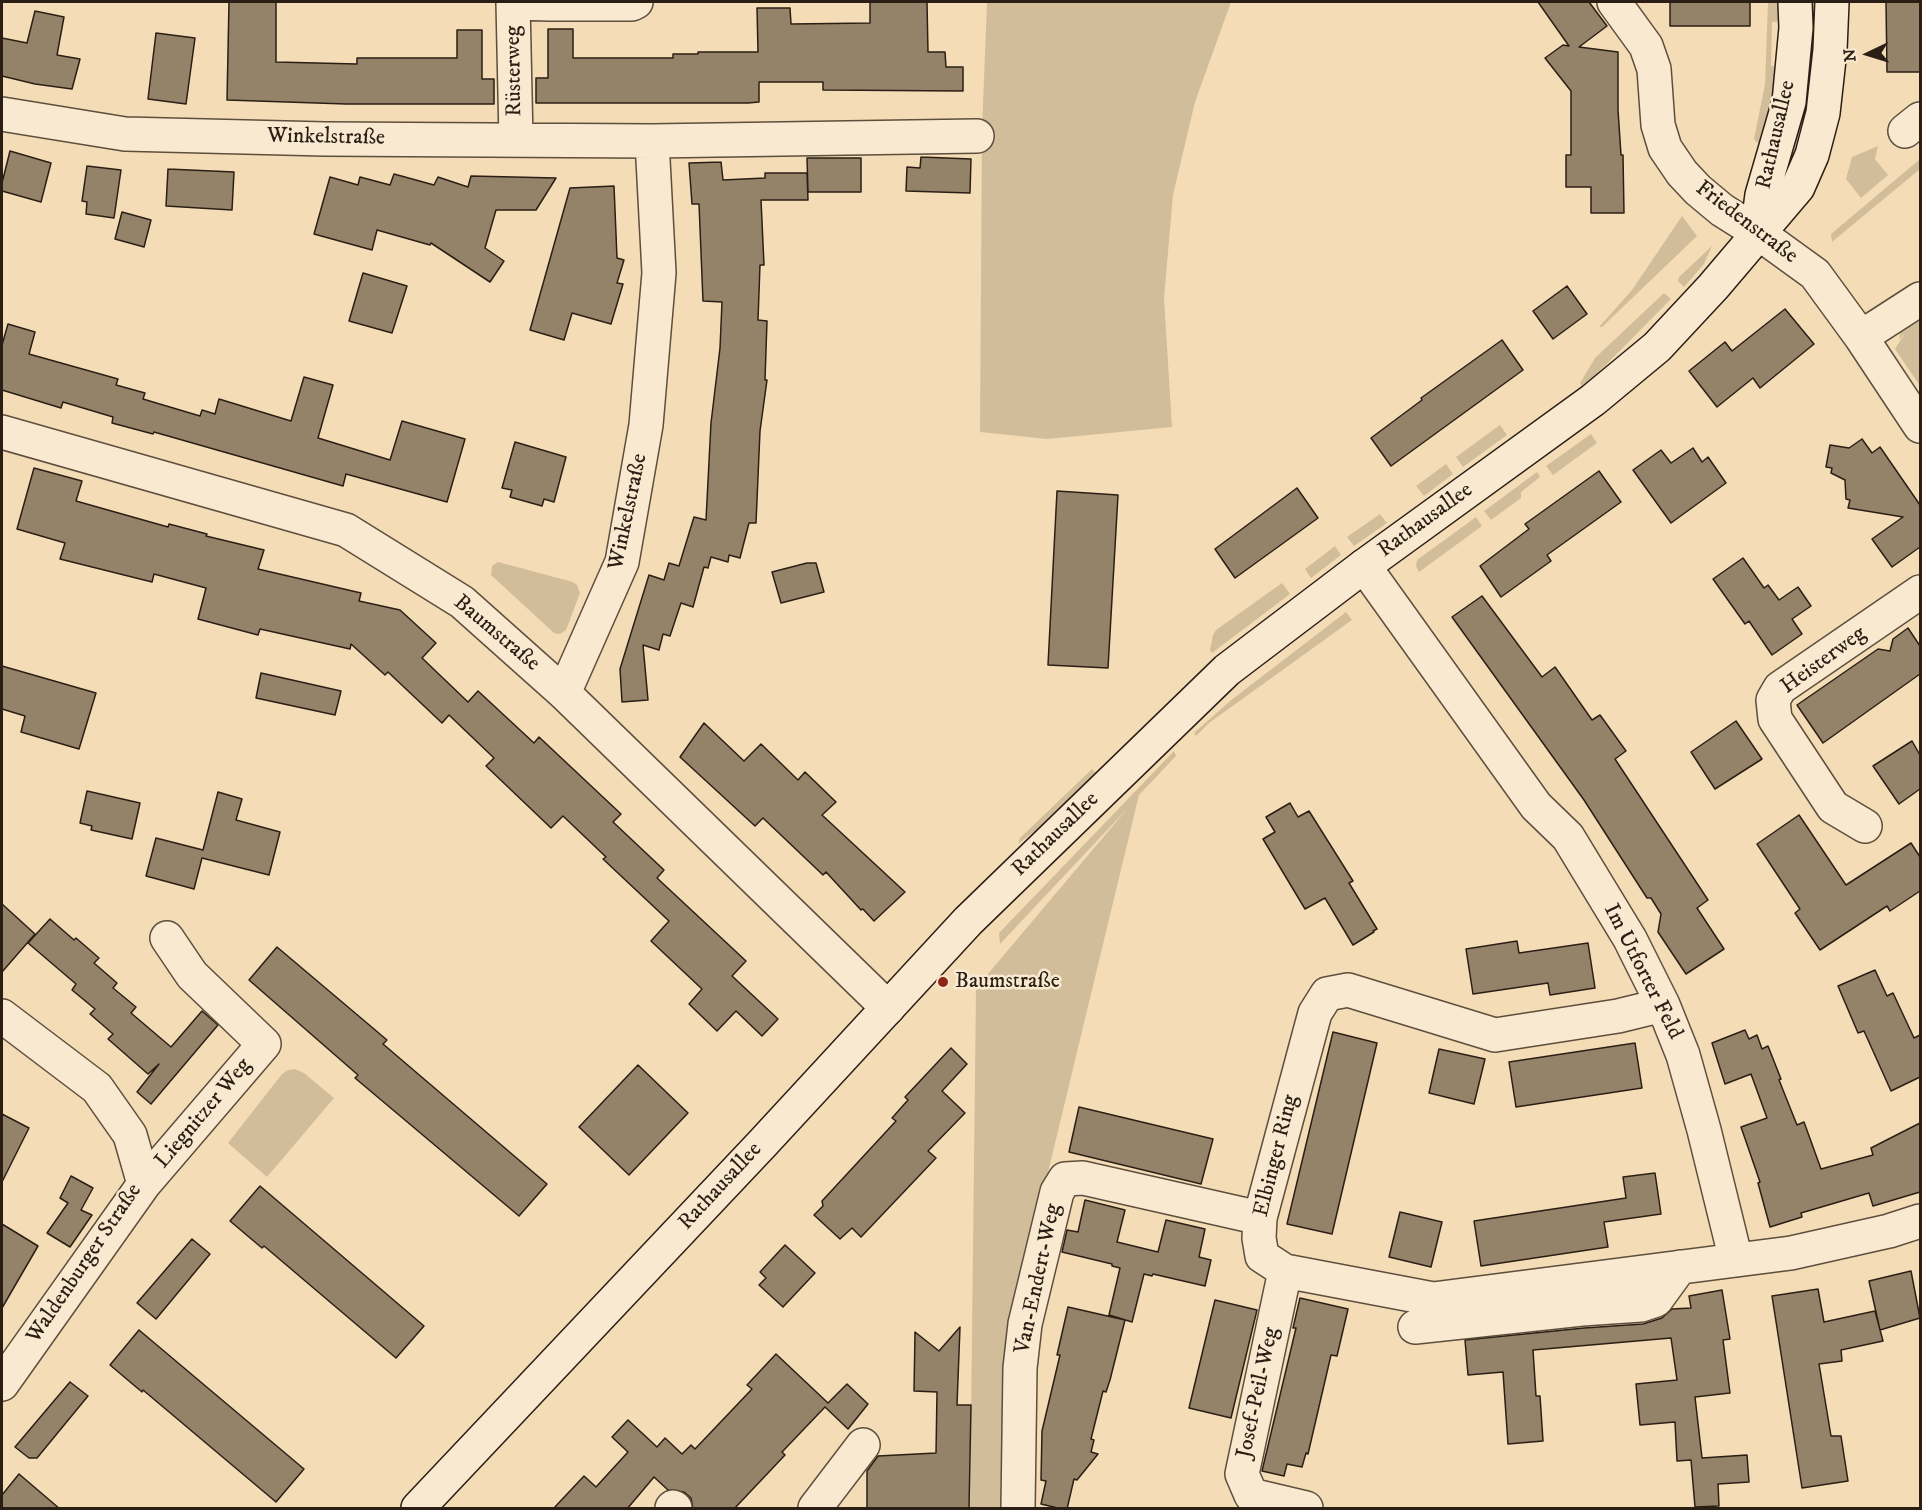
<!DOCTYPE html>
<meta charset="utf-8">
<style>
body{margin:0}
#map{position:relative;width:1922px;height:1510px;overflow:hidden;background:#f4ddb6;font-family:"IM FELL DW Pica",serif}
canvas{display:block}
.frame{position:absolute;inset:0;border:3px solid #2b1f15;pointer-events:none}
.north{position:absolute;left:1838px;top:24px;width:60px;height:60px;-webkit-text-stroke:4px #f8e9d0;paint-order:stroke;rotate:266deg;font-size:16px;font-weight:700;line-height:24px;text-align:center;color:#2b1f15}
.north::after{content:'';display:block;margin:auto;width:21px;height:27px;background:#2b1f15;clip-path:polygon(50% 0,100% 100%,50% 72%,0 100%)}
</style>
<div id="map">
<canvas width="1922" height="1510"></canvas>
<div class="frame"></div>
<div class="north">N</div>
</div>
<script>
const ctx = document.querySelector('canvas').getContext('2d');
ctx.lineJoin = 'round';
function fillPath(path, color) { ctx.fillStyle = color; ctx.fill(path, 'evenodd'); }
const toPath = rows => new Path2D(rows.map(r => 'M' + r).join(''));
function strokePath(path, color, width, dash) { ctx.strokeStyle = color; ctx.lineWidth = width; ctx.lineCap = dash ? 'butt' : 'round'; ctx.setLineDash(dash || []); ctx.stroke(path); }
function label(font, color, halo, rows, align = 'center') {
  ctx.font = font + ' "IM FELL DW Pica",serif'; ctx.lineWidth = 5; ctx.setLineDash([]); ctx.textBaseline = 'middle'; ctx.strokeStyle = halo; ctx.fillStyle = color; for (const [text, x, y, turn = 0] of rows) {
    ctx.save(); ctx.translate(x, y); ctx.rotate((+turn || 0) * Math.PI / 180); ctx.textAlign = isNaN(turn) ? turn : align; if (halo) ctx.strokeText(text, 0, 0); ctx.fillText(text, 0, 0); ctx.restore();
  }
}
fillPath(toPath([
 [987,2,1231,2,1195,102,1173,195,1164,298,1172,427,1047,439,980,432,982,130],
 [1768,2,1784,2,1786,31,1766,145,1756,142,1754,139,1765,84],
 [1782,21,1778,67,1771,66,1772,22],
 [1809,2,1818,2,1811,98,1796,155,1788,152],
 [1878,146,1875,159,1888,175,1861,198,1846,179,1852,157],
 [1920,159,1920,169,1832,242,1831,234],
 [1682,216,1697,236,1602,327,1599,327,1632,290],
 [1712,246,1704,264,1684,287,1678,281,1679,277],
 [1664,293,1671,299,1583,388,1580,383,1595,358],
 [1920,317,1920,386,1895,349,1905,333,1899,340,1901,330],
 [1500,425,1507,435,1463,467,1456,457],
 [1591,434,1597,443,1553,475,1546,466],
 [1446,464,1453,474,1424,496,1416,486],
 [1537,472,1540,477,1521,492,1521,498,1491,520,1484,511],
 [1380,514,1387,523,1354,546,1347,537],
 [1476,517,1482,526,1419,572,1416,566,1417,560],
 [1335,546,1341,555,1311,578,1305,569],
 [498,562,573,582,577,585,580,593,566,630,560,634,554,633,491,575,492,566],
 [1282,583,1290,594,1212,653,1210,650,1213,635,1216,630],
 [1346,612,1352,620,1209,723,1196,736,1194,733,1230,701],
 [1174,751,1176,756,1139,795,1010,1330,1009,1508,970,1508,976,988,1127,809,1000,944,999,933],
 [1092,769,1096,773,1059,812,1018,844,1020,838],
 [295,1069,304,1073,334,1098,267,1177,228,1143,282,1074,288,1070]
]), '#d2bd9b');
const building = toPath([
 [229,2,276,2,276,62,357,64,357,58,457,58,457,30,482,30,482,79,494,79,494,104,346,104,227,100,229,2],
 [870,2,927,2,928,52,945,52,946,67,963,67,963,91,823,90,823,82,759,82,759,102,748,103,536,103,536,78,548,78,548,29,573,29,573,58,673,58,673,54,698,54,698,52,758,52,757,8,790,8,791,24,870,23,870,2],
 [1538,2,1589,2,1607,26,1579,47,1618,52,1618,110,1621,155,1623,155,1624,213,1591,213,1591,187,1566,187,1566,155,1571,155,1571,91,1545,58,1563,45,1569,46,1538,2],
 [1670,2,1750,2,1750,26,1670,26,1670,2],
 [1886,2,1920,2,1920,72,1887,72,1886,2],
 [35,11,64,17,57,55,80,59,72,89,35,84,2,76,2,38,27,43,35,11],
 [156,33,195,38,186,104,148,99,156,33],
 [10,151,51,163,41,202,2,191,2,183,10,151],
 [921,157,971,159,970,193,906,191,907,167,920,168,921,157],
 [807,158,861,158,861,192,808,192,807,158],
 [721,162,723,180,765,178,765,173,807,173,808,200,761,200,764,265,760,265,758,320,767,321,765,380,767,380,760,431,756,523,749,523,740,558,729,555,728,562,711,557,708,568,704,567,693,607,681,603,670,636,663,634,659,650,643,645,648,700,622,702,620,669,649,575,664,580,669,563,679,566,694,517,706,520,711,423,720,348,722,302,703,301,699,204,692,204,689,163,721,162],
 [87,166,121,170,114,218,86,214,87,202,82,201,87,166],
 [168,169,234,172,232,210,166,206,168,169],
 [394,174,434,185,438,177,468,187,471,176,556,178,536,210,496,210,485,248,504,261,490,282,431,243,430,245,377,230,372,250,314,234,330,177,358,185,360,177,390,185,394,174],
 [614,186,617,258,624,260,617,283,623,284,611,324,572,313,564,340,530,330,570,188,614,186],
 [122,212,151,220,144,247,115,239,122,212],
 [363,273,407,286,392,333,349,321,363,273],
 [1567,286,1587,314,1553,339,1533,311,1567,286],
 [1785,309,1814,344,1760,388,1753,378,1717,407,1689,371,1725,342,1732,351,1785,309],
 [8,324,35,332,29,354,118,379,116,385,145,393,143,399,200,416,202,410,215,414,219,399,291,421,304,377,333,385,318,438,390,460,402,421,465,439,447,502,346,474,343,486,154,432,153,434,112,423,113,417,63,402,61,408,2,390,2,345,8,324],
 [1502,340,1523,370,1391,466,1371,438,1422,400,1421,398,1502,340],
 [1862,439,1872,453,1880,447,1920,505,1920,547,1892,567,1872,539,1903,517,1848,508,1850,500,1846,499,1845,480,1831,473,1832,468,1826,467,1830,445,1849,448,1862,439],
 [515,442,566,457,554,502,544,499,542,506,510,497,512,490,502,488,515,442],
 [1693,448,1702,462,1708,457,1726,483,1671,523,1633,470,1661,450,1671,463,1693,448],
 [34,468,82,481,76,501,168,527,169,524,207,534,206,536,264,550,258,569,361,593,359,601,400,610,436,643,422,658,468,702,478,691,534,743,539,737,621,814,613,822,664,870,657,878,746,961,732,976,778,1019,762,1036,736,1011,717,1031,689,1004,702,989,651,941,669,921,603,859,606,857,563,816,551,828,486,766,494,758,449,715,442,723,388,672,385,675,351,644,350,649,260,629,258,635,198,619,206,588,154,574,152,582,60,559,65,543,17,529,34,468],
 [1599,471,1621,502,1547,555,1551,561,1501,597,1480,566,1529,529,1525,524,1599,471],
 [1297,488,1318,518,1235,578,1215,549,1297,488],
 [1057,491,1118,495,1108,668,1048,665,1057,491],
 [1743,558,1764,588,1768,585,1779,600,1798,587,1811,606,1792,619,1802,634,1772,655,1749,621,1745,624,1713,579,1743,558],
 [807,563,816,563,824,592,781,603,772,572,807,563],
 [1482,596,1542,677,1555,667,1592,720,1600,715,1626,751,1615,759,1708,900,1697,908,1724,949,1686,974,1658,932,1661,914,1651,898,1647,898,1584,800,1452,617,1482,596],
 [1908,628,1920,646,1920,674,1823,743,1797,705,1878,649,1890,651,1893,639,1908,628],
 [2,666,96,693,79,749,21,732,25,716,2,709,2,666],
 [261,673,341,691,335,715,256,698,261,673],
 [1736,721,1762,759,1715,789,1691,752,1736,721],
 [704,723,744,761,761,744,798,780,805,772,836,802,822,815,905,892,874,921,863,909,861,910,826,872,823,875,763,818,755,826,680,757,704,723],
 [1912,741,1920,755,1920,789,1899,804,1873,766,1912,741],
 [87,791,140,803,132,839,91,830,92,826,80,823,87,791],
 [218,792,242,799,236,820,280,832,269,875,202,858,194,889,146,876,156,838,203,850,218,792],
 [1290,803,1298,817,1309,811,1353,881,1349,883,1377,929,1373,931,1374,932,1353,945,1325,898,1305,909,1263,839,1275,832,1266,817,1290,803],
 [1799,815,1846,885,1911,843,1920,857,1920,891,1890,911,1887,906,1820,950,1795,913,1800,909,1757,844,1799,815],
 [2,904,35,934,2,972,2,904],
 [50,919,74,940,76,938,99,958,94,963,117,983,113,988,136,1007,131,1013,171,1047,202,1011,218,1025,151,1104,137,1092,159,1064,148,1074,108,1039,113,1034,90,1014,95,1009,72,990,76,984,28,943,50,919],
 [1517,941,1519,953,1588,943,1595,988,1550,995,1548,983,1473,994,1466,949,1517,941],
 [277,947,387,1040,383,1044,547,1184,519,1216,355,1078,358,1075,249,980,277,947],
 [1875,970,1887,996,1893,993,1914,1038,1920,1035,1920,1077,1891,1091,1864,1031,1858,1033,1838,986,1875,970],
 [1745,1030,1749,1039,1757,1035,1762,1049,1768,1046,1781,1079,1779,1080,1797,1125,1804,1122,1821,1169,1873,1155,1871,1148,1920,1123,1920,1192,1873,1206,1869,1193,1801,1213,1802,1217,1770,1227,1758,1183,1760,1182,1741,1127,1767,1118,1751,1074,1725,1084,1712,1043,1745,1030],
 [1333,1032,1377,1043,1332,1234,1287,1224,1333,1032],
 [1635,1043,1642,1088,1516,1107,1509,1062,1635,1043],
 [951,1048,967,1064,942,1091,965,1113,928,1151,936,1158,861,1237,852,1228,840,1239,814,1215,823,1206,822,1201,896,1121,892,1118,908,1100,905,1097,951,1048],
 [1439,1049,1485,1059,1474,1104,1429,1093,1439,1049],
 [638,1065,688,1113,629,1175,579,1127,638,1065],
 [1079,1107,1213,1139,1201,1184,1069,1152,1079,1107],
 [2,1114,29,1128,2,1182,2,1114],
 [1655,1173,1661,1214,1604,1222,1608,1247,1481,1266,1474,1221,1626,1198,1623,1177,1655,1173],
 [71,1176,93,1188,81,1210,92,1215,70,1247,47,1233,68,1203,60,1198,71,1176],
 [260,1186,424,1326,396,1358,264,1246,262,1248,230,1221,260,1186],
 [1085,1200,1125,1210,1117,1242,1158,1252,1166,1220,1205,1229,1199,1257,1211,1260,1205,1286,1153,1274,1152,1276,1144,1274,1132,1322,1109,1315,1120,1268,1112,1266,1112,1264,1062,1252,1067,1230,1078,1232,1085,1200],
 [1400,1212,1442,1222,1431,1267,1389,1257,1400,1212],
 [2,1224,38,1246,2,1308,2,1224],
 [192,1239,210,1254,156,1319,137,1303,192,1239],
 [785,1245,815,1273,783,1307,759,1285,766,1278,760,1272,785,1245],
 [1911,1271,1920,1318,1880,1330,1869,1281,1911,1271],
 [1818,1289,1824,1322,1875,1311,1883,1341,1841,1350,1842,1361,1819,1364,1831,1436,1841,1436,1848,1481,1802,1488,1772,1296,1818,1289],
 [1722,1290,1730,1339,1723,1340,1730,1393,1695,1397,1702,1458,1747,1455,1749,1482,1718,1484,1719,1506,1695,1507,1691,1460,1677,1461,1675,1422,1640,1425,1636,1384,1677,1380,1671,1338,1533,1350,1536,1396,1540,1396,1543,1441,1508,1444,1503,1372,1468,1375,1465,1340,1584,1328,1643,1324,1662,1318,1672,1309,1691,1308,1689,1296,1722,1290],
 [1300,1298,1348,1309,1337,1356,1331,1355,1308,1454,1306,1453,1302,1467,1287,1464,1284,1476,1262,1471,1296,1328,1293,1328,1300,1298],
 [1215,1300,1257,1310,1231,1418,1189,1408,1215,1300],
 [1068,1307,1125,1320,1110,1380,1106,1392,1103,1391,1091,1439,1094,1440,1091,1452,1098,1454,1077,1480,1074,1479,1067,1509,1062,1509,1041,1504,1046,1481,1041,1480,1042,1431,1060,1355,1057,1355,1068,1307],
 [960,1327,957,1405,971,1405,969,1509,867,1509,867,1471,878,1456,936,1453,937,1392,914,1391,915,1332,939,1351,960,1327],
 [139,1330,304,1469,276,1502,143,1390,142,1392,110,1365,139,1330],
 [776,1354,828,1403,847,1384,868,1404,848,1429,825,1407,782,1452,785,1455,734,1509,693,1509,691,1498,684,1492,668,1490,654,1477,627,1509,553,1509,584,1476,596,1487,628,1452,612,1437,628,1420,657,1447,665,1438,682,1454,691,1445,695,1449,752,1389,747,1385,776,1354],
 [70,1382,88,1396,37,1458,29,1458,15,1447,70,1382],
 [19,1474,60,1509,2,1509,2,1495,19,1474]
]);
fillPath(building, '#948269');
strokePath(building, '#2b1f15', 1.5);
const street = toPath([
 [1614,2,1646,46,1654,69,1658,125,1665,148,1682,173,1698,190,1722,210,1757,232,1815,274,1861,337,1920,426],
 [550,4,632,4,636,2],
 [2,114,125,134,325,139,652,141,659,273,646,425,622,562,564,693],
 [1905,131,1920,119],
 [516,140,513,3,550,4,550,2],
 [652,141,977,136],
 [1861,337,1920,299],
 [2,432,346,530,462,602,564,693,888,1008],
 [1364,566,1536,806,1568,837,1630,939,1663,1005,1683,1055,1704,1130,1736,1260],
 [1865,826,1833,807,1775,719,1773,700,1780,688,1920,592],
 [1663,1005,1618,1016,1495,1035,1348,990,1327,994,1315,1013,1260,1218,1259,1238,1262,1256,1285,1271,1433,1299,1791,1253,1889,1231,1920,1221],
 [2,1016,97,1088,130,1135,144,1184,2,1384],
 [144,1184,264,1044,192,975,167,938],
 [1285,1271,1242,1474,1251,1495,1306,1508],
 [1415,1327,1582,1309,1641,1305,1656,1300,1680,1267],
 [672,1508,673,1507,675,1508],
 [815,1508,863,1445],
 [1018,1508,1020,1368,1025,1324,1057,1192,1065,1179,1083,1178,1260,1218]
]);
const secondary = toPath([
 [1757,232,1762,195,1789,102,1796,28,1795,2],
 [418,1508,762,1144,968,921,1227,670,1364,566,1593,400,1657,347,1713,287,1798,187,1812,155,1823,113,1830,50,1832,2]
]);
strokePath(street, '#5d4e3d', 36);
strokePath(secondary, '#2b1f15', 36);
strokePath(street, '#f8e9d0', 33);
strokePath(secondary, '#f8e9d0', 33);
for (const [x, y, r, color] of [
 [943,982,6,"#8f2418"]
]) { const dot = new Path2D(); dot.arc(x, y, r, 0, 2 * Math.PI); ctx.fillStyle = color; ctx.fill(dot); strokePath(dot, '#f8e9d0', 2); }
label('22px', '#2b1f15', '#f8e9d0', [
 ["Rüsterweg",515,71,-91],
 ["Rathausallee",1777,135,-77],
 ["Winkelstraße",326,138,1],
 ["Friedenstraße",1746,223,37],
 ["Winkelstraße",629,512,-78],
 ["Rathausallee",1426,521,-36],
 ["Baumstraße",496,634,40],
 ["Heisterweg",1824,661,-36],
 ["Rathausallee",1056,835,-44],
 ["Im Utforter Feld",1642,972,63],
 ["Liegnitzer Weg",204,1114,-50],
 ["Elbinger Ring",1277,1156,-76],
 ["Rathausallee",721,1187,-47],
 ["Waldenburger Straße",85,1264,-56],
 ["Van-Endert-Weg",1039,1279,-78],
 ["Josef-Peil-Weg",1259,1393,-78]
]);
label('22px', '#2b1f15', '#f8e9d0', [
 ["Baumstraße",955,982]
], 'left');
</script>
